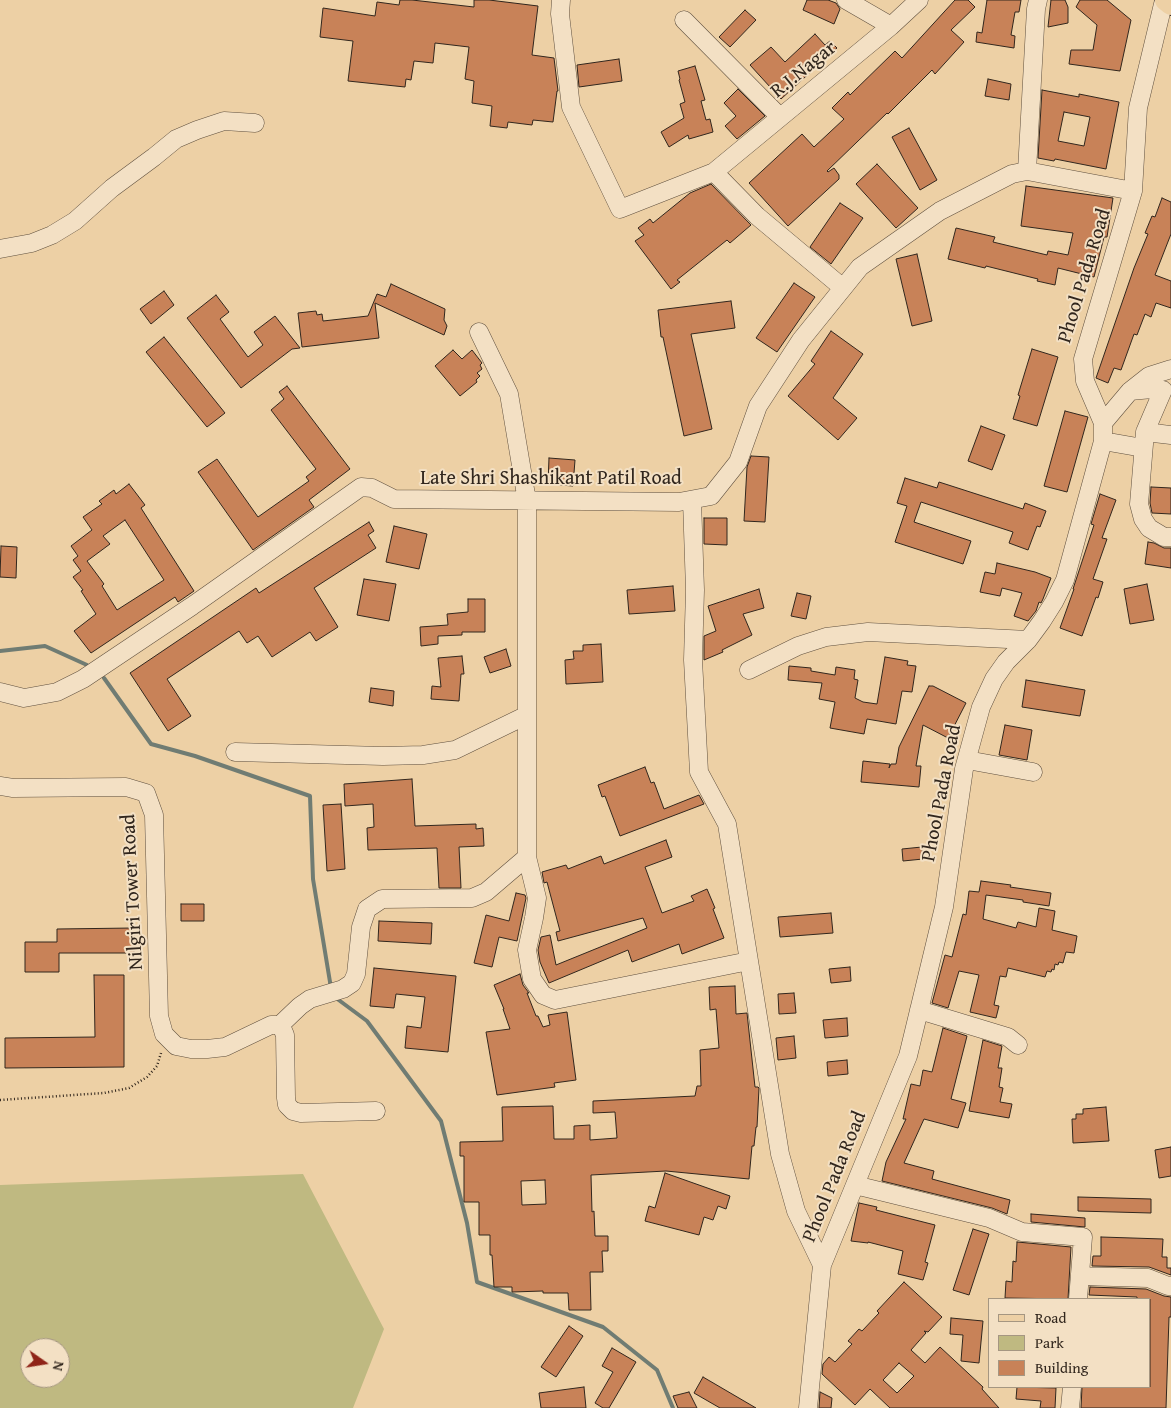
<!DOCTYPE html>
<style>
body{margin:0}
#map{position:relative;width:1171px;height:1408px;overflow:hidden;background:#edd0a5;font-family:"Gentium Book Plus",serif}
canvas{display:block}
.legend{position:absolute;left:988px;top:1298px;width:162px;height:90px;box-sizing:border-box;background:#f3e0c4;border:1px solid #a59681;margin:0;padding:6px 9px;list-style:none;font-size:15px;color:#31261d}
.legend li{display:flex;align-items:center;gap:10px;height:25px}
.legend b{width:25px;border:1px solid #a59681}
.north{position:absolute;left:20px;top:1338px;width:50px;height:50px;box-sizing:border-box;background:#f3e0c4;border:1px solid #a59681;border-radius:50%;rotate:103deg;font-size:14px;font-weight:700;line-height:20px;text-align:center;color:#31261d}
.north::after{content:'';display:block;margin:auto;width:18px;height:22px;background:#8f2418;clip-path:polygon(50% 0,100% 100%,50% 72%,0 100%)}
</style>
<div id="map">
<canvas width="1171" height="1408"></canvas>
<ul class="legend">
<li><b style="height:6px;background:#edd0a5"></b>Road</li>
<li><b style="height:14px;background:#bfb981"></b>Park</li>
<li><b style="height:14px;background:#c88258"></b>Building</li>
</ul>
<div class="north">N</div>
</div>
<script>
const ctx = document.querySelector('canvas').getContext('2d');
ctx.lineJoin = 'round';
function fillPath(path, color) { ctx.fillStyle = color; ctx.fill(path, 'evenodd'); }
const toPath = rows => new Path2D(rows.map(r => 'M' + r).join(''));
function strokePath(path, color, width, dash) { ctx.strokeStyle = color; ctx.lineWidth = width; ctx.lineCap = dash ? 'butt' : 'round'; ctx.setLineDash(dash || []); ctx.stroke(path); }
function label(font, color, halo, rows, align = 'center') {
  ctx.font = font + ' "Gentium Book Plus",serif'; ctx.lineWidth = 4; ctx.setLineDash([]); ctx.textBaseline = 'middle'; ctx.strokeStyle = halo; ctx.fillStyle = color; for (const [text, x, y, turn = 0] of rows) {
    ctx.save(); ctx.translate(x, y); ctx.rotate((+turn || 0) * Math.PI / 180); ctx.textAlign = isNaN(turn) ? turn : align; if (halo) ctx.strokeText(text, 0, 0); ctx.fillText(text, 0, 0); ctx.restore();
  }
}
fillPath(toPath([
 [303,1174,384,1329,353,1408,0,1408,0,1185],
 [30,1348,60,1348,60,1378,30,1378]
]), '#bfb981');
strokePath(toPath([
 [0,651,45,646,87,665],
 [104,678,151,744,195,756,310,796,313,879,331,988],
 [336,998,367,1021,441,1121,467,1223,477,1282,603,1327,657,1370,673,1408]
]), '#707c73', 4);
const building = toPath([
 [400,0,412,0,474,7,474,0,489,0,538,6,532,55,554,58,558,91,557,91,553,122,533,120,532,125,508,122,507,128,490,126,492,106,472,103,474,81,465,79,469,47,435,43,433,63,414,61,411,80,406,79,405,87,348,81,353,41,320,37,323,8,375,16,377,2,399,5,400,0],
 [807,0,828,0,836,3,840,9,834,24,803,10,807,0],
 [955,0,968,0,975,7,951,30,964,42,935,74,932,70,888,114,887,113,827,171,828,172,834,168,839,175,839,179,788,226,749,183,802,134,814,147,844,119,832,108,848,92,850,95,895,51,902,58,955,0],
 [987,0,1021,0,1019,12,1015,12,1011,35,1015,36,1014,48,976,42,977,32,982,33,987,0],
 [1051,0,1065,0,1068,7,1068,23,1048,27,1051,0],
 [1080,0,1107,0,1131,20,1120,71,1069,64,1071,50,1093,50,1097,25,1076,7,1080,0],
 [745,10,756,20,730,47,719,37,745,10],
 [815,34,825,45,830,41,837,48,781,99,750,65,771,47,785,62,815,34],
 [619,59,622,81,579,87,577,65,619,59],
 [695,66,705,100,701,101,706,120,710,119,713,132,689,139,688,135,669,147,661,132,684,118,680,104,685,102,679,80,680,79,678,71,695,66],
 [988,79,1011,84,1009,100,985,96,988,79],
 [738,89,765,116,737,139,725,126,736,116,724,103,738,89],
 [1042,90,1079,97,1079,94,1119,102,1106,169,1055,159,1054,161,1038,158,1042,90],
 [1064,112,1090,117,1084,146,1058,141,1064,112],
 [909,128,937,180,920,190,892,137,909,128],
 [877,164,918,208,896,228,856,184,877,164],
 [711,184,751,225,730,243,727,240,677,280,680,282,671,289,635,241,644,235,638,228,650,219,653,223,690,193,711,184],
 [1026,186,1113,198,1107,237,1104,237,1094,277,1058,268,1055,285,1037,281,1038,279,986,266,985,268,948,259,956,228,995,237,993,242,1047,255,1048,251,1068,255,1073,233,1021,226,1026,186],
 [1162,198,1171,202,1171,234,1155,275,1171,281,1171,308,1156,303,1151,317,1145,314,1137,335,1134,334,1121,370,1114,368,1108,383,1096,378,1134,268,1148,234,1145,233,1152,216,1155,217,1162,198],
 [840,203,863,218,831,264,810,247,840,203],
 [917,254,932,321,912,326,896,259,917,254],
 [794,283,815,297,777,352,756,338,794,283],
 [391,284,445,309,444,320,447,326,444,335,375,303,379,338,302,347,298,313,316,311,317,315,322,314,323,321,368,316,377,294,386,297,391,284],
 [164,291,174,305,151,324,140,309,164,291],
 [216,295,229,312,220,319,248,357,263,345,254,332,275,316,300,348,292,349,241,388,187,318,216,295],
 [731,301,735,328,691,334,712,429,684,436,663,337,661,337,658,310,731,301],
 [831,331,863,354,833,398,857,418,838,440,788,396,815,364,811,361,831,331],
 [164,337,225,413,207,427,146,352,164,337],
 [1032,349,1058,357,1037,426,1013,419,1020,396,1018,395,1032,349],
 [453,350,462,359,472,350,482,363,480,365,482,369,477,373,480,376,476,380,477,382,460,396,435,366,453,350],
 [287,386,350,469,309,500,314,507,253,550,198,472,217,459,258,517,309,481,306,477,316,469,271,410,284,399,279,392,287,386],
 [1065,411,1088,417,1067,492,1044,486,1065,411],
 [981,426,1005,435,992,470,968,461,981,426],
 [751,456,769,457,765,522,744,521,747,467,751,456],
 [549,458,575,460,573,486,548,484,549,458],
 [905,478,937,488,939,482,1023,509,1025,503,1046,511,1040,527,1037,526,1028,550,1009,543,1013,532,921,502,914,522,971,541,963,564,895,542,907,506,897,503,905,478],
 [129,484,145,505,141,508,194,591,178,602,175,597,91,653,74,631,96,614,81,591,83,590,73,577,81,571,73,560,78,556,71,546,92,530,83,517,102,504,99,501,114,490,116,494,129,484],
 [125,520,164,580,117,610,102,586,104,584,87,561,110,544,103,536,125,520],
 [1151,487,1171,488,1171,514,1152,513,1150,503,1151,487],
 [1100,494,1116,500,1102,538,1107,539,1093,579,1103,582,1098,598,1096,597,1082,636,1060,628,1074,589,1073,589,1094,525,1091,524,1100,494],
 [704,518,727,518,727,545,704,544,704,518],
 [369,522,374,531,368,535,376,548,314,588,338,627,316,641,310,632,272,657,258,636,247,643,239,631,167,679,191,716,168,731,130,673,256,588,259,593,369,522],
 [394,526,427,534,419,569,386,562,394,526],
 [1148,542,1154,543,1164,548,1171,548,1171,568,1145,564,1148,542],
 [1,546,17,547,16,578,0,577,1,546],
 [997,563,1035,572,1051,578,1043,599,1041,603,1039,602,1036,611,1028,621,1014,616,1022,593,1002,588,1000,596,980,592,985,572,995,574,997,563],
 [364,579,396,584,389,621,357,615,364,579],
 [1147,584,1154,620,1130,624,1124,589,1147,584],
 [673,586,675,611,629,614,627,590,673,586],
 [759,589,764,608,743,614,752,635,722,650,723,652,704,660,704,636,716,631,708,606,759,589],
 [797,593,811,596,806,619,791,616,797,593],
 [468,599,485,599,485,632,462,632,462,635,438,636,438,644,421,646,420,627,448,625,447,614,468,612,468,599],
 [601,644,603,682,566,684,565,660,574,659,573,651,583,651,583,645,601,644],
 [506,649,511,666,490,673,484,657,506,649],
 [462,656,464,674,461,674,459,701,431,699,432,686,441,687,438,658,462,656],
 [885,657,908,661,907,665,916,666,912,692,902,691,896,724,867,719,864,734,830,728,835,702,819,699,822,683,788,680,789,666,811,668,811,671,835,675,836,667,855,670,854,679,858,680,855,698,863,702,877,704,885,657],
 [1026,680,1085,690,1080,716,1022,707,1026,680],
 [929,686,933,686,966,703,948,738,923,725,916,766,921,766,919,787,861,782,863,761,890,764,889,768,891,764,896,764,899,747,929,686],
 [371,688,394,691,393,706,369,702,371,688],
 [1005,725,1032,730,1027,760,999,755,1005,725],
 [645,767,651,783,654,782,664,809,699,795,704,804,620,836,605,796,602,797,598,785,645,767],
 [412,779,415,826,476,824,476,829,483,828,484,846,459,847,461,888,439,888,437,848,368,850,367,828,374,827,373,804,345,806,344,784,412,779],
 [341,804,345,869,327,871,323,805,341,804],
 [666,840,672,857,645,867,662,913,694,901,691,896,707,889,715,908,713,909,724,938,682,954,679,944,632,962,628,950,549,983,540,962,538,950,541,937,550,935,556,965,647,928,643,918,558,941,556,932,560,931,547,882,544,883,542,872,566,865,568,869,601,856,604,864,666,840],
 [922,847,923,859,903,861,902,849,922,847],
 [981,881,1011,885,1010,887,1051,893,1049,906,1023,902,1023,900,986,895,983,919,1016,928,1018,922,1036,927,1039,908,1055,911,1052,930,1077,936,1074,953,1066,952,1063,963,1059,962,1058,965,1055,964,1054,970,1052,969,1051,972,1047,971,1045,977,1008,968,1006,977,1000,976,994,1005,999,1006,996,1018,970,1012,979,975,959,971,948,1008,932,1003,945,955,952,957,963,914,966,915,969,891,979,892,981,881],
 [516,893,525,895,526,898,517,941,499,937,492,967,474,963,486,915,509,921,516,893],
 [181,904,204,904,204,921,181,921,181,904],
 [831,913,833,933,780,937,778,917,831,913],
 [379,921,432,923,431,944,378,941,379,921],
 [134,928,134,953,59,953,59,972,25,972,25,942,57,942,57,929,134,928],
 [850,967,851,981,831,983,829,969,850,967],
 [374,968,456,976,448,1052,405,1048,407,1026,421,1028,425,997,396,994,394,1008,370,1006,374,968],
 [520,974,523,985,529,993,527,993,536,1016,538,1016,543,1027,550,1025,548,1015,567,1012,576,1080,554,1083,555,1087,497,1095,486,1032,510,1029,503,1009,504,1009,494,985,520,974],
 [94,975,124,975,124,1067,5,1068,5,1038,95,1037,94,975],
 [735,986,736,1014,747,1013,755,1087,758,1087,759,1088,757,1127,756,1127,754,1146,752,1146,749,1179,666,1171,591,1175,592,1212,594,1211,595,1236,608,1236,608,1251,602,1251,603,1272,590,1272,591,1310,569,1310,568,1293,543,1293,543,1291,512,1292,512,1287,494,1287,492,1255,490,1255,490,1235,479,1235,479,1202,464,1202,464,1156,460,1156,460,1142,503,1141,502,1107,553,1106,554,1139,574,1139,574,1126,590,1125,590,1140,617,1138,615,1112,593,1113,593,1101,695,1096,697,1086,701,1086,700,1050,719,1048,716,1009,710,1010,709,987,735,986],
 [545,1180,546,1204,522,1205,521,1181,545,1180],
 [794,993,796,1013,779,1014,778,994,794,993],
 [847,1018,848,1036,825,1038,823,1020,847,1018],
 [943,1028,967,1036,951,1099,966,1103,958,1128,924,1119,904,1163,934,1171,932,1179,1010,1200,1007,1214,992,1208,882,1181,886,1162,906,1119,903,1119,911,1084,920,1086,923,1070,932,1072,943,1028],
 [794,1036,796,1058,778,1060,776,1038,794,1036],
 [983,1040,1002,1046,998,1068,1002,1068,999,1087,1003,1088,1000,1102,1012,1104,1009,1118,969,1111,983,1040],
 [847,1060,848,1074,828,1076,827,1062,847,1060],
 [1106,1107,1109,1141,1073,1143,1072,1119,1076,1119,1076,1114,1083,1114,1083,1109,1106,1107],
 [1171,1147,1171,1176,1159,1178,1155,1150,1171,1147],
 [665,1173,730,1196,726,1209,718,1206,713,1220,704,1217,699,1235,645,1221,649,1206,655,1208,665,1173],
 [1078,1197,1151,1199,1151,1213,1078,1211,1078,1197],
 [859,1203,877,1207,876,1210,935,1225,925,1262,928,1263,923,1280,898,1274,903,1251,868,1242,868,1243,851,1241,859,1203],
 [1031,1214,1085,1218,1085,1227,1031,1222,1031,1214],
 [973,1229,989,1234,969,1295,953,1290,973,1229],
 [1101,1237,1163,1239,1162,1257,1167,1257,1167,1268,1171,1268,1171,1275,1149,1267,1092,1266,1093,1256,1101,1256,1101,1237],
 [1017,1242,1071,1247,1068,1299,1005,1298,1006,1281,1012,1282,1013,1261,1016,1262,1017,1242],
 [904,1282,942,1317,928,1332,924,1331,926,1333,911,1350,925,1363,940,1347,983,1387,982,1389,999,1408,890,1408,870,1389,855,1405,822,1374,823,1364,829,1357,835,1362,852,1344,848,1341,859,1329,862,1331,879,1313,877,1311,904,1282],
 [899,1363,914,1376,897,1393,883,1380,899,1363],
 [1090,1287,1146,1289,1164,1296,1171,1297,1171,1317,1169,1317,1166,1408,1081,1408,1082,1387,1150,1387,1150,1299,1137,1299,1137,1297,1089,1295,1090,1287],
 [951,1318,983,1321,979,1363,961,1361,963,1335,950,1334,951,1318],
 [569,1326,583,1336,556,1377,541,1367,569,1326],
 [612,1348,636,1362,609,1408,603,1408,595,1403,613,1372,602,1366,612,1348],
 [703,1377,756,1408,720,1408,694,1393,703,1377],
 [584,1387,586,1408,541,1408,539,1393,584,1387],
 [1017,1387,1056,1388,1055,1408,1040,1408,1041,1401,1016,1399,1017,1387],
 [689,1392,697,1408,678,1408,673,1396,689,1392],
 [820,1392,832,1398,831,1408,819,1408,820,1392]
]);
fillPath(building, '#c88258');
strokePath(building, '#31261d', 1);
const minor = toPath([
 [561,0,560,14,571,107,620,209,714,172,891,26,919,0],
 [846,0,891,26],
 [684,20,780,117],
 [1027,171,1036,9,1038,0],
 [714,172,757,216,843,288],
 [0,249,32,243,52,235,75,221,112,188,154,157,176,139,197,130,224,121,255,123],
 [479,332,509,394,527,501,527,857,537,898,534,918,527,950,532,979,543,995,555,1000,749,961,780,1154,796,1211,822,1265],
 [1130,391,1152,389,1163,390,1145,432,1139,504,1143,519,1149,528,1164,537,1171,537],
 [1103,423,1130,391,1149,376,1171,369],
 [1145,432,1171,435],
 [1103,441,1143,448],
 [692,500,695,590,693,660,699,772,727,824,749,961],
 [749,670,798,646,826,637,868,632,1028,640],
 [0,692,24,698,57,692,83,679,192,606,361,487,372,488,394,499,679,502,711,496,738,462,758,406,801,340,860,267,940,211,1012,174,1027,171,1133,191],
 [235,752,383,756,423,755,455,750,527,715],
 [967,760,1033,772],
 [0,786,13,788,126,787,146,793,154,815,159,1016,164,1034,176,1046,191,1049,207,1049,225,1047,271,1025,277,1025,282,1028,285,1035,286,1098,287,1105,293,1111,301,1113,376,1111],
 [919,1010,1008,1037,1018,1045],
 [279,1026,300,1006,310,999,343,989,352,983,356,974,361,927,367,909,382,899,472,898,486,892,527,857],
 [855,1185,989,1218,1022,1232,1083,1237,1078,1299],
 [1080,1276,1148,1278,1168,1286,1171,1286],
 [808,1408,822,1265,908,1056,944,907,964,769,981,707,994,679,1006,662,1028,640,1042,621,1054,602,1065,580,1103,441,1103,423,1085,381,1083,359,1133,191,1138,108,1164,0],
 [1070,1408,1072,1387]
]);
const major = toPath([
 [1166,0,1171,4]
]);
strokePath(minor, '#60503f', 19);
strokePath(major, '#31261d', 24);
strokePath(toPath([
 [0,1100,104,1093,129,1088,147,1077,157,1066,161,1053]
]), '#31261d', 2.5, [1, 2.5]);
strokePath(minor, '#f3e0c4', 18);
strokePath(major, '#edd0a5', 22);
label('20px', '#31261d', '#f3e0c4', [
 ["R.J.Nagar",804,70,-39],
 ["Phool Pada Road",1085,276,-73],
 ["Late Shri Shashikant Patil Road",551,479],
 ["Phool Pada Road",942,793,-79],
 ["Nilgiri Tower Road",133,892,-93],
 ["Phool Pada Road",835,1177,-68]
]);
</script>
